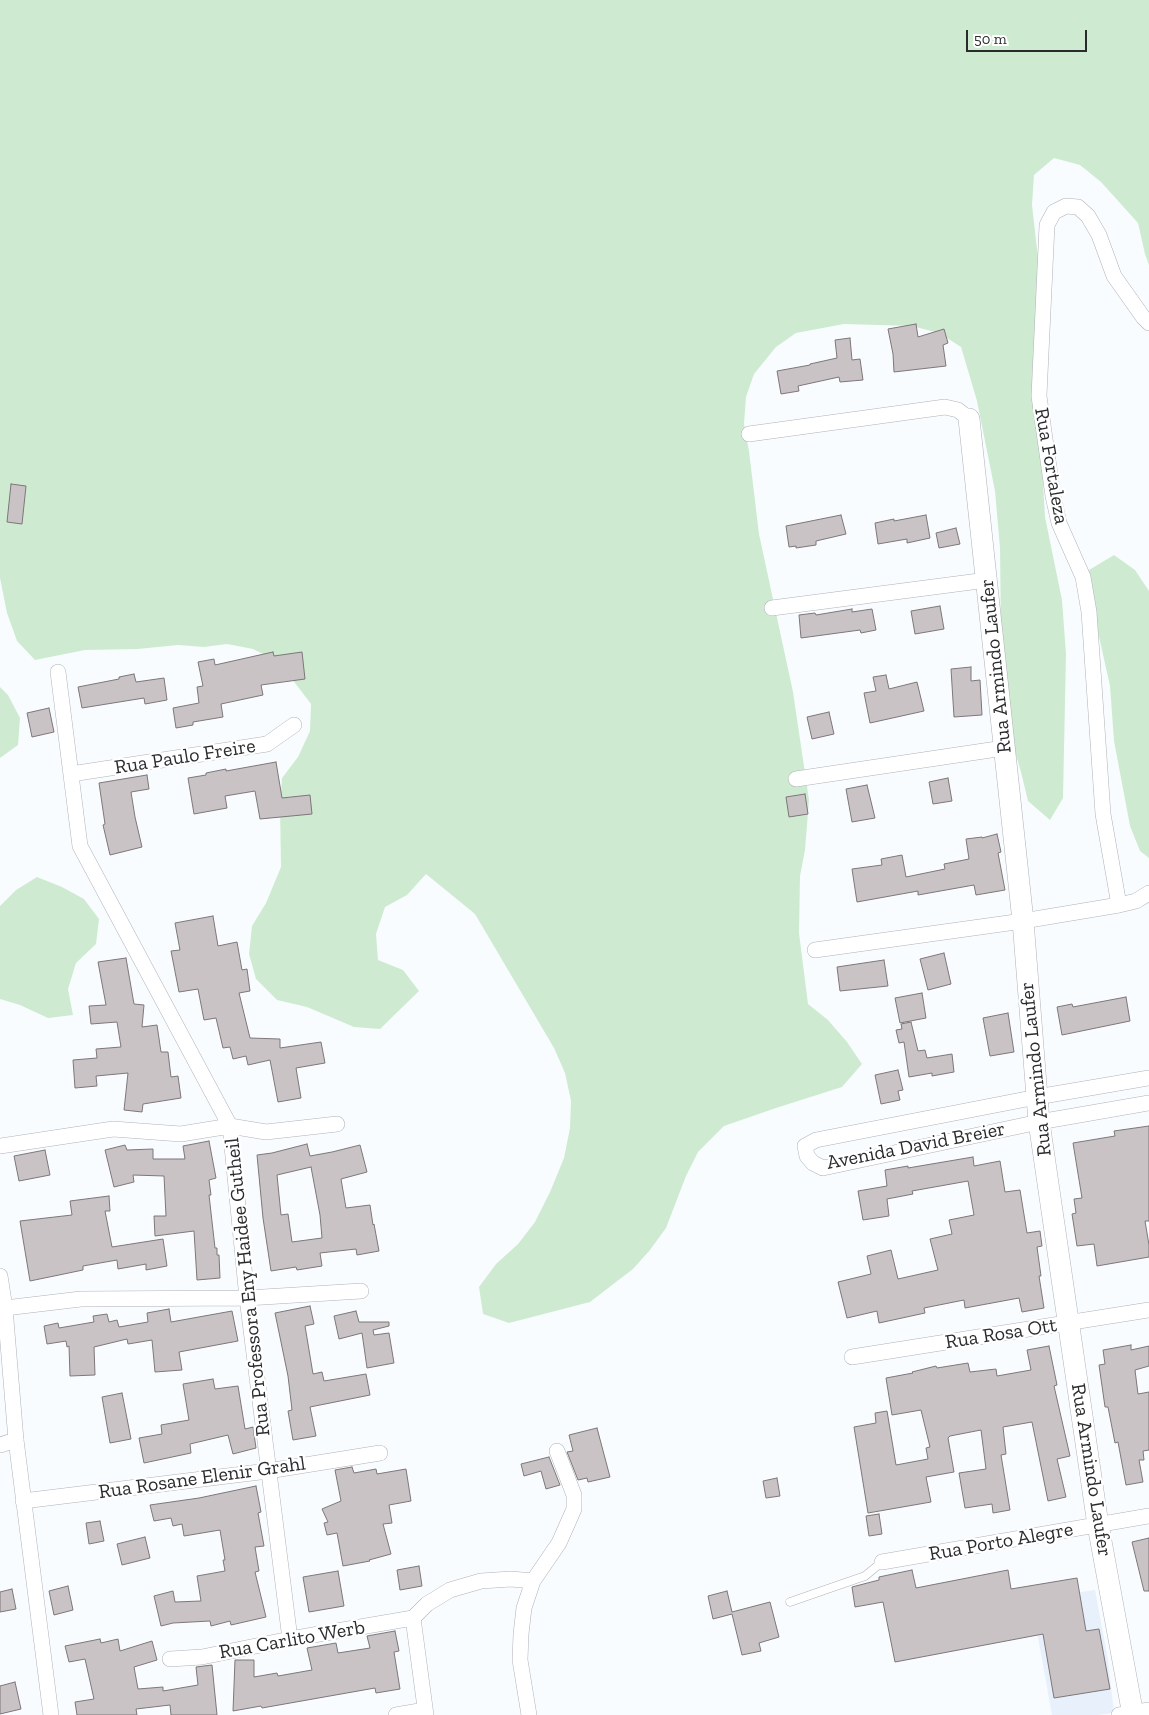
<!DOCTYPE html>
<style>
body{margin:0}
#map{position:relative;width:1149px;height:1715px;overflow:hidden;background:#f9fcff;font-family:"Zilla Slab",serif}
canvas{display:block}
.scale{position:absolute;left:966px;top:30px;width:121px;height:22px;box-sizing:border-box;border:2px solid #2a2b2d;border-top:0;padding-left:6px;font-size:15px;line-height:18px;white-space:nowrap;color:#2a2b2d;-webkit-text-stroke:4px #fff;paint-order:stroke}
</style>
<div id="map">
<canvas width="1149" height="1715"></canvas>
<div class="scale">50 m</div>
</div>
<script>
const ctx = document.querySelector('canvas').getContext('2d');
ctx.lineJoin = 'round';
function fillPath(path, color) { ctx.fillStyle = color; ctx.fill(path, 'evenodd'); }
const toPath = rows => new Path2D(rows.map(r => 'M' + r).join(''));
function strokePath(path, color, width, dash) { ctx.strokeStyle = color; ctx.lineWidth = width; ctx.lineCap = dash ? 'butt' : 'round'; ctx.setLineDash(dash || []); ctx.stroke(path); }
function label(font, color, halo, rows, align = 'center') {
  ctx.font = font + ' "Zilla Slab",serif'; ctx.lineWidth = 4.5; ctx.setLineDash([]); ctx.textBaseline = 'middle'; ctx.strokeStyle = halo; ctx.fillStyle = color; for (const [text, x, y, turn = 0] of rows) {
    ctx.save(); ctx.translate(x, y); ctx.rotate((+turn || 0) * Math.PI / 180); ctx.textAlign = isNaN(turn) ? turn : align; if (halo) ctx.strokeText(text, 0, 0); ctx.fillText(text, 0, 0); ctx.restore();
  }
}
fillPath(toPath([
 [1095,1590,1108,1660,1114,1713,1097,1715,1052,1715,1031,1599]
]), '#e8f0fc');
fillPath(toPath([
 [0,0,1149,0,1149,265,1145,254,1138,223,1101,182,1080,165,1054,158,1034,175,1032,205,1038,258,1038,438,1042,466,1045,517,1062,600,1066,654,1063,798,1050,820,1028,801,1021,772,1014,748,1001,635,1000,548,995,491,977,401,961,347,939,333,912,326,844,324,796,333,776,347,754,374,746,397,744,424,749,451,759,534,793,692,809,800,805,850,800,876,799,933,808,1004,828,1020,847,1042,862,1064,842,1087,776,1108,724,1126,698,1152,686,1176,666,1228,650,1250,633,1269,590,1302,509,1323,483,1314,479,1287,496,1264,518,1244,535,1222,550,1192,564,1158,570,1128,571,1101,565,1073,554,1048,475,914,426,874,407,895,385,907,376,934,378,960,403,970,419,991,380,1029,354,1027,307,1007,277,1000,256,979,249,954,252,926,266,903,281,867,280,806,282,778,298,757,310,731,311,704,279,662,253,649,227,644,204,647,178,645,138,649,85,650,35,660,17,641,7,613,0,578],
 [1114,555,1135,570,1149,591,1149,858,1140,851,1130,826,1114,741,1110,686,1092,605,1089,570],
 [0,687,8,695,20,718,18,745,0,758],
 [37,877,62,887,84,899,99,919,96,944,76,963,68,989,73,1015,48,1018,20,1005,0,999,0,906,16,890]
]), '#ceebd2');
const building = toPath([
 [916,324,918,337,944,329,948,343,943,345,946,366,894,372,893,354,888,329,916,324],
 [850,338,852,360,860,359,863,380,840,382,839,377,798,386,799,391,781,394,777,371,810,365,810,364,837,358,835,340,850,338],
 [11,484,26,486,22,524,7,522,11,484],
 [841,515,846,534,816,541,816,545,796,548,796,546,789,547,786,526,841,515],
 [926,515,930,538,907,543,907,539,878,544,875,523,894,519,894,521,926,515],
 [956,528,960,544,939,548,936,533,956,528],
 [940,606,944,629,915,634,911,611,940,606],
 [852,609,852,612,872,609,876,630,861,633,860,630,801,638,799,615,815,613,816,615,852,609],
 [273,652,274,656,302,652,305,679,261,685,263,695,221,704,223,717,193,722,193,725,176,728,173,708,199,703,197,687,203,686,198,662,214,659,215,665,273,652],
 [971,667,971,681,980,680,982,715,954,717,951,669,971,667],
 [134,674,136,682,164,678,167,700,145,704,144,698,82,708,78,687,119,679,119,677,134,674],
 [886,675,889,689,917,682,924,711,870,723,864,693,876,691,873,677,886,675],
 [49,708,54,732,32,737,27,713,49,708],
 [829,712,834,734,812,739,807,717,829,712],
 [276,762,282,798,310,795,312,814,260,819,255,791,225,796,227,808,194,814,188,778,206,775,206,773,226,769,226,771,276,762],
 [147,775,149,789,131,792,135,817,142,847,110,855,103,825,105,824,99,783,147,775],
 [948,778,952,801,933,804,929,782,948,778],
 [867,785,875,818,852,822,846,789,867,785],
 [805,794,808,814,789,817,786,797,805,794],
 [997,834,1001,852,998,853,1005,890,976,895,974,885,918,895,918,891,857,902,852,869,882,865,881,859,902,855,906,877,945,869,944,864,969,859,966,839,982,837,982,838,997,834],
 [213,916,218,946,237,942,242,970,247,969,250,991,239,993,250,1038,280,1039,280,1048,321,1042,325,1063,296,1068,301,1098,278,1102,270,1060,248,1065,246,1056,233,1059,230,1047,223,1048,216,1018,204,1020,198,989,179,992,171,951,180,950,175,923,213,916],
 [944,953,951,984,928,990,920,959,944,953],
 [126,958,134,1004,144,1005,142,1027,157,1025,161,1052,168,1052,171,1077,178,1076,181,1098,143,1104,142,1112,124,1110,128,1073,96,1076,97,1086,75,1088,73,1060,97,1058,96,1049,121,1047,117,1022,91,1024,89,1006,106,1005,98,962,126,958],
 [884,960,888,986,840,991,837,967,884,960],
 [922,993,926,1018,900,1023,895,998,922,993],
 [1126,997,1130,1021,1062,1035,1057,1007,1072,1004,1073,1007,1126,997],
 [1008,1013,1014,1052,990,1056,983,1018,1008,1013],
 [911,1022,918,1051,925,1050,927,1058,952,1054,954,1072,932,1076,932,1073,909,1077,904,1042,899,1043,896,1030,902,1029,901,1024,911,1022],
 [898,1070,903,1090,898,1091,900,1100,881,1104,875,1075,898,1070],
 [1149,1126,1149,1221,1145,1221,1149,1245,1149,1257,1097,1266,1094,1244,1077,1246,1072,1214,1076,1213,1074,1199,1082,1198,1073,1143,1115,1136,1114,1131,1149,1126],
 [209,1141,216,1178,209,1180,211,1195,209,1195,215,1248,217,1248,217,1255,219,1255,220,1278,197,1280,194,1231,155,1236,154,1216,166,1216,164,1176,133,1175,134,1182,114,1187,105,1150,125,1145,127,1150,153,1149,153,1159,185,1159,183,1146,209,1141],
 [307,1144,310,1156,332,1152,360,1145,367,1172,341,1179,346,1208,370,1205,373,1225,374,1224,379,1251,357,1255,356,1249,320,1253,322,1266,297,1270,296,1267,271,1271,263,1218,257,1155,272,1153,307,1144],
 [311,1167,320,1215,322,1238,292,1242,288,1214,281,1215,277,1175,311,1167],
 [45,1150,50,1175,19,1181,14,1156,45,1150],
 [973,1157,974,1166,1000,1161,1005,1192,1020,1190,1027,1233,1040,1231,1042,1246,1037,1247,1041,1276,1039,1276,1044,1308,1022,1312,1019,1298,965,1308,964,1300,924,1308,925,1313,879,1323,877,1311,847,1318,838,1282,871,1274,867,1256,891,1250,898,1279,938,1270,930,1239,952,1234,949,1220,974,1215,968,1181,912,1191,913,1194,887,1199,889,1216,863,1220,858,1191,887,1186,885,1170,908,1166,908,1168,973,1157],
 [109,1196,110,1211,105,1211,112,1247,163,1239,167,1266,146,1270,146,1264,118,1269,117,1260,83,1266,83,1270,30,1281,20,1221,72,1215,70,1201,109,1196],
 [310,1306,314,1324,305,1326,313,1374,322,1372,324,1381,366,1374,370,1395,310,1407,316,1436,293,1440,288,1411,292,1410,288,1376,275,1313,310,1306],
 [169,1309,171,1322,232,1311,238,1341,179,1352,182,1370,155,1372,152,1340,128,1344,127,1339,94,1347,95,1375,70,1376,69,1346,67,1347,66,1341,47,1344,44,1326,58,1323,59,1328,94,1322,93,1316,107,1314,109,1322,117,1320,119,1327,148,1322,147,1313,169,1309],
 [356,1311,359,1322,389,1322,389,1326,373,1330,374,1335,389,1333,394,1363,367,1368,362,1333,339,1339,334,1316,356,1311],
 [1131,1345,1131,1350,1149,1346,1149,1366,1135,1370,1138,1394,1149,1392,1149,1450,1143,1451,1144,1460,1139,1460,1143,1482,1126,1485,1118,1442,1115,1443,1108,1407,1105,1407,1099,1365,1105,1364,1103,1350,1131,1345],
 [1049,1346,1057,1385,1054,1386,1070,1456,1057,1459,1066,1497,1048,1501,1032,1422,1003,1427,1006,1454,1001,1455,1010,1510,993,1513,992,1504,965,1508,959,1473,986,1469,981,1430,950,1436,948,1438,954,1472,926,1477,931,1502,868,1513,854,1427,876,1423,875,1413,887,1411,896,1465,928,1459,926,1448,930,1447,921,1410,892,1415,886,1378,913,1373,912,1372,936,1366,937,1368,968,1363,970,1372,996,1369,997,1376,1031,1370,1027,1350,1049,1346],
 [213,1379,215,1389,238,1386,245,1429,253,1427,256,1448,233,1454,228,1435,190,1444,191,1453,144,1463,139,1438,162,1434,161,1425,189,1420,183,1384,213,1379],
 [122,1393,131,1439,110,1443,102,1397,122,1393],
 [597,1428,610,1477,588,1482,587,1478,578,1480,567,1452,573,1451,569,1435,597,1428],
 [549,1457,560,1485,546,1489,541,1471,524,1476,521,1464,549,1457],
 [352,1467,354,1473,376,1469,377,1474,406,1469,411,1501,389,1505,392,1523,383,1524,391,1554,369,1560,370,1561,343,1566,337,1533,327,1535,324,1523,328,1522,322,1509,341,1501,335,1470,352,1467],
 [777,1478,780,1496,766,1498,763,1481,777,1478],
 [256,1486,261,1512,258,1513,264,1546,255,1547,259,1571,255,1572,266,1617,231,1625,230,1621,211,1626,210,1621,173,1623,161,1626,154,1596,173,1591,175,1602,201,1601,197,1576,225,1571,223,1560,225,1560,220,1530,184,1536,182,1524,173,1526,171,1518,154,1521,150,1505,199,1498,256,1486],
 [879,1514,882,1534,869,1536,866,1516,879,1514],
 [100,1521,104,1541,89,1544,86,1523,100,1521],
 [145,1537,150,1558,122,1565,117,1544,145,1537],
 [1149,1538,1149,1591,1144,1591,1132,1542,1149,1538],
 [419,1566,422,1586,400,1590,397,1570,419,1566],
 [912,1570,916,1588,1008,1570,1011,1589,1077,1578,1086,1631,1099,1629,1110,1689,1054,1698,1043,1634,895,1662,883,1602,855,1607,852,1587,879,1580,879,1577,912,1570],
 [338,1571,344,1606,309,1612,303,1577,338,1571],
 [68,1586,73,1610,54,1615,49,1591,68,1586],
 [12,1589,16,1609,0,1612,0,1592,12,1589],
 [727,1591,732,1612,770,1602,779,1637,759,1643,761,1651,742,1655,732,1614,713,1619,708,1596,727,1591],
 [395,1631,399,1651,394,1652,400,1689,376,1693,375,1688,262,1708,261,1706,233,1711,235,1660,254,1660,254,1677,277,1673,278,1676,312,1670,307,1648,336,1643,338,1653,370,1648,367,1636,395,1631],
 [100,1639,101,1643,118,1639,120,1651,152,1641,157,1660,134,1667,138,1689,163,1687,163,1691,198,1685,196,1667,212,1665,217,1715,171,1715,170,1705,136,1709,137,1715,77,1715,75,1702,94,1699,85,1659,69,1662,65,1646,100,1639],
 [15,1682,21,1709,0,1714,0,1686,15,1682]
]);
fillPath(building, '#cac3c6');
strokePath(building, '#7d7779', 1);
const lane = toPath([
 [790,1602,865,1576,882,1562]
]);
const street = toPath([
 [1149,323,1143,317,1114,276,1099,235,1088,216,1078,207,1066,206,1054,212,1047,225,1039,396,1053,496,1059,523,1083,577,1089,612,1103,814,1119,905,1136,901,1149,893],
 [749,434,945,407,958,410,969,419],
 [772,608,987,580],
 [58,672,80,846,230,1126,247,1298,290,1639],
 [71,774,267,744,294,725],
 [796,779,1004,748],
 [815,950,1023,921,1119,905],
 [1149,1078,1037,1097,816,1140,805,1146,807,1156,813,1163,823,1168,1039,1122,1149,1103],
 [0,1146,113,1129,181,1134,230,1126,266,1132,337,1124],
 [0,1276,5,1308,16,1440,51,1715],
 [5,1308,81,1299,247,1298,361,1291],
 [852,1357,1149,1310],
 [0,1445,16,1440],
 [23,1501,268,1471,380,1453],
 [882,1562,1149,1516],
 [413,1618,427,1604,450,1590,481,1581,511,1579,533,1581],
 [413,1618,426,1715],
 [170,1659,202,1657,290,1639,413,1618],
 [396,1715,425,1710],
 [529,1715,520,1660,521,1634,524,1608,533,1581,559,1543,574,1509,574,1495,557,1451],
 [1119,1715,1149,1710]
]);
const secondary = toPath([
 [969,419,1023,921,1039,1122,1098,1525,1133,1715]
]);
strokePath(lane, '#afb2b8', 9);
strokePath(street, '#afb2b8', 16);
strokePath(secondary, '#afb2b8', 22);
strokePath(lane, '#fff', 8);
strokePath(street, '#fff', 15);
strokePath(secondary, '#fff', 21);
label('20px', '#2a2b2d', '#fff', [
 ["Rua Fortaleza",1051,466,80],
 ["Rua Armindo Laufer",996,666,-96],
 ["Rua Paulo Freire",185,757,-9],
 ["Rua Armindo Laufer",1036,1069,-96],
 ["Avenida David Breier",916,1146,-11],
 ["Rua Professora Eny Haidee Gutheil",248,1287,-96],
 ["Rua Rosa Ott",1001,1334,-9],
 ["Rua Armindo Laufer",1091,1470,81],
 ["Rua Rosane Elenir Grahl",202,1478,-8],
 ["Rua Porto Alegre",1001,1542,-10],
 ["Rua Carlito Werb",292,1640,-10]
]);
</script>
